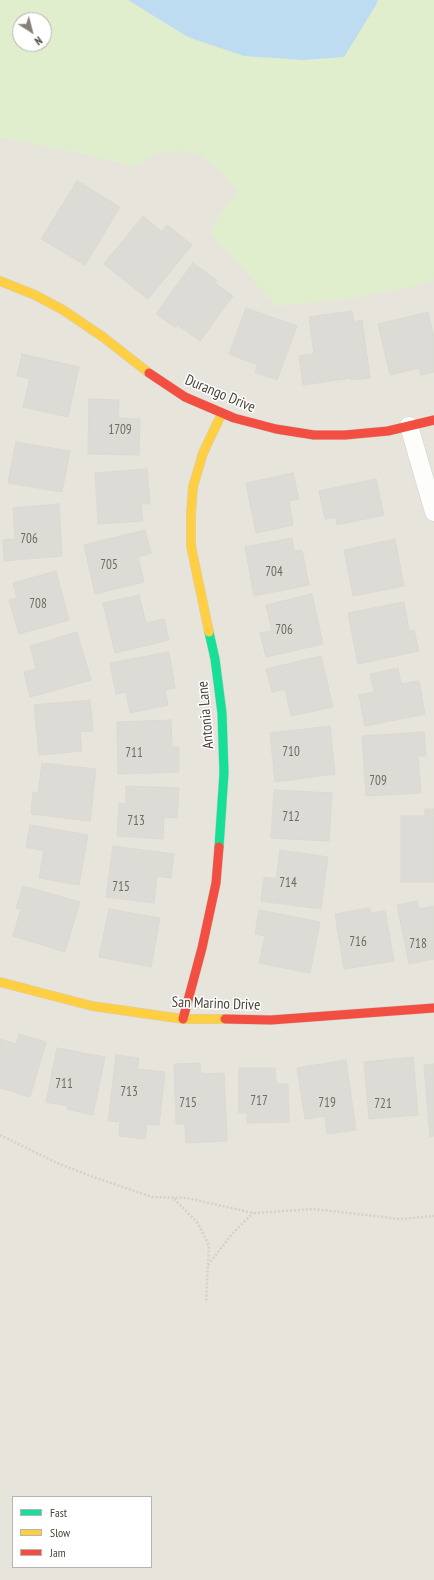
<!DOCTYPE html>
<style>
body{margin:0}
#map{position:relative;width:434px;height:1580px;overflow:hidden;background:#f3f2ee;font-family:"PT Sans Narrow",sans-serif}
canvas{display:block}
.legend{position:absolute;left:12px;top:1496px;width:140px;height:72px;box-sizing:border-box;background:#fff;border:1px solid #b7b4af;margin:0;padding:5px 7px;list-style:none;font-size:12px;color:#4a4438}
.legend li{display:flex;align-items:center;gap:8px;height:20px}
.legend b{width:20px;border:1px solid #b7b4af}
.north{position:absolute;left:12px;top:12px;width:40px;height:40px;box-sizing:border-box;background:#fff;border:1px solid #b7b4af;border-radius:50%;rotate:144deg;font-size:11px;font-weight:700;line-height:16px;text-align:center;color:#4a4438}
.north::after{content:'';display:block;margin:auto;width:14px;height:18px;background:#858178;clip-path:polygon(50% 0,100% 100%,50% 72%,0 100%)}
</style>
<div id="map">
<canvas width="434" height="1580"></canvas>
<ul class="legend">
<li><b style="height:5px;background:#16e098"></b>Fast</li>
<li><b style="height:5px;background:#ffcf43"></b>Slow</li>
<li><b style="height:5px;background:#f24e42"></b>Jam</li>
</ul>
<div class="north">N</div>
</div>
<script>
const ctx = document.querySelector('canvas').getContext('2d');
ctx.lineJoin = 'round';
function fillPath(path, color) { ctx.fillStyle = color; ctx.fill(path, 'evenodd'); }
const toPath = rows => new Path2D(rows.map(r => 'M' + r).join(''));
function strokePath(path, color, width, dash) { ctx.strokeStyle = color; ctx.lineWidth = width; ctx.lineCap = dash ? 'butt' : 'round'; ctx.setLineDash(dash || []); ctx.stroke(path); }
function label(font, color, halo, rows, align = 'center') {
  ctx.font = font + ' "PT Sans Narrow",sans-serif'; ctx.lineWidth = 3; ctx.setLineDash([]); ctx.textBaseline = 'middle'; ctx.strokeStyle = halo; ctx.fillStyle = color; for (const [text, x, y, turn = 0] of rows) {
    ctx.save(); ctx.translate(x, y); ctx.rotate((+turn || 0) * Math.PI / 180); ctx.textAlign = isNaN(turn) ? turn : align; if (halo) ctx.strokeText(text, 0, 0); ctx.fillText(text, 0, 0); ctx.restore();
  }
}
fillPath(toPath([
 [0,0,434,0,434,1580,0,1580],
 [20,20,44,20,44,44,20,44],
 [13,1497,151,1497,151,1567,13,1567]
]), '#e7e4db');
fillPath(toPath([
 [0,0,128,0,188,37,376,5,378,0,434,0,434,279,412,287,346,299,276,306,210,232,220,214,237,191,225,175,200,155,181,151,157,153,135,167,88,155,0,137],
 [20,20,44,20,44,44,20,44]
]), '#e0eece');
fillPath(toPath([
 [128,0,378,0,376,5,344,57,303,60,244,56,188,37]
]), '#bedcf1');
const building = toPath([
 [77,181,120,207,85,265,41,239,77,181],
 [143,216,162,232,167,225,192,245,148,299,104,264,143,216],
 [193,263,217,280,215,283,233,296,200,341,178,325,176,328,156,314,193,263],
 [246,308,297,326,277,380,255,372,258,365,229,354,246,308],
 [352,311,354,322,362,320,370,378,351,380,351,378,303,385,299,356,314,354,309,317,352,311],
 [428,312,434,337,434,372,421,375,419,368,390,375,378,324,428,312],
 [22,354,79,367,68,417,23,407,30,379,17,376,22,354],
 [89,399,119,400,118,418,140,419,139,455,88,454,89,399],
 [16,442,70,451,62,492,8,483,16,442],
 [147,469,150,504,141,504,143,521,98,524,95,473,147,469],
 [293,473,299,499,289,501,293,525,256,533,246,483,293,473],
 [376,479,384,515,337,525,336,517,325,519,319,491,376,479],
 [59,504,62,556,4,561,3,540,15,539,13,508,59,504],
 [145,530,151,553,138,557,144,582,95,594,84,545,145,530],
 [292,538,294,551,302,550,309,585,254,596,245,547,292,538],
 [395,539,404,586,353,596,344,550,395,539],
 [56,571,69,620,19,634,9,600,17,598,13,583,56,571],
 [312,594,323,644,266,657,260,633,272,631,266,605,312,594],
 [139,595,146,623,164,619,169,640,115,653,103,603,139,595],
 [404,602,409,631,414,630,419,651,358,664,348,613,404,602],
 [77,632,91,680,30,697,24,672,36,669,30,646,77,632],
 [169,652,175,688,165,690,168,705,130,713,126,692,116,694,110,663,169,652],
 [321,656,333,707,291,716,285,689,272,692,266,669,321,656],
 [398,668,401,684,419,681,425,714,365,726,359,695,374,692,370,674,398,668],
 [90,700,93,731,80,732,82,751,39,755,34,705,90,700],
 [171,720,172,747,179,747,179,772,118,774,117,722,171,720],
 [330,726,335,774,275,782,270,733,330,726],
 [424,732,426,756,418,756,421,793,366,796,362,736,424,732],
 [42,763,96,769,90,821,31,814,33,792,38,793,42,763],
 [126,786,179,788,177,818,164,817,163,839,117,836,119,803,126,804,126,786],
 [274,790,332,793,329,841,271,838,274,790],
 [425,809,434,809,434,882,401,882,401,816,425,816,425,809],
 [30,825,88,835,79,885,39,878,44,851,26,847,30,825],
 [113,846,174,854,171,878,157,876,154,903,106,897,113,846],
 [280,850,328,857,321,909,261,901,264,877,276,879,280,850],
 [23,886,80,902,65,952,13,936,21,909,16,908,23,886],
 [417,901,419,909,434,906,434,959,409,964,397,905,417,901],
 [370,908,370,913,385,911,394,961,344,969,335,914,370,908],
 [109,909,160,918,151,967,99,957,109,909],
 [259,910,320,922,310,973,259,963,265,936,255,934,259,910],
 [19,1034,46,1042,30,1097,0,1088,0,1039,16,1044,19,1034],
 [57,1048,105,1057,93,1115,67,1109,68,1106,46,1102,57,1048],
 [116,1055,139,1058,137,1069,165,1072,159,1125,147,1124,145,1139,119,1136,120,1122,108,1121,116,1055],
 [413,1057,418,1115,369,1119,364,1062,413,1057],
 [346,1060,356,1130,327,1134,325,1116,305,1119,297,1068,346,1060],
 [200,1063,201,1074,224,1073,227,1141,186,1143,185,1124,176,1124,174,1064,200,1063],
 [434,1064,434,1136,430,1137,424,1065,434,1064],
 [239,1068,275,1068,276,1084,288,1084,289,1122,247,1123,247,1113,239,1113,239,1068]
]);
fillPath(building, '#dddbd6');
strokePath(building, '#dcd9d3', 1);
const street = toPath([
 [409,426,434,512]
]);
const fast = toPath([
 [209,632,215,659,222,713,224,773,219,847]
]);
const slow = toPath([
 [0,281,35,295,63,310,103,337,149,373],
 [209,632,191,546,191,513,193,487,203,453,222,413],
 [0,982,92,1006,183,1019,225,1019]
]);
const jam = toPath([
 [149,373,185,397,234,418,276,429,314,435,345,435,388,431,434,420],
 [183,1019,202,948,216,883,219,847],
 [225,1019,271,1020,434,1008]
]);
strokePath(street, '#d1d0cb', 19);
strokePath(fast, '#d2cfc5', 10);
strokePath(slow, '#d2cfc5', 10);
strokePath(jam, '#d2cfc5', 10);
strokePath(toPath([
 [0,1135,57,1163,96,1178,152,1197,187,1198,253,1213,314,1209,400,1219,434,1216],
 [174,1199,197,1222,209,1245,206,1303],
 [208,1265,232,1234,253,1213]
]), '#d3d1cc', 2.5, [2, 2]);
strokePath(street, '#fdfdfc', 18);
strokePath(fast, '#16e098', 9);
strokePath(slow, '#ffcf43', 9);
strokePath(jam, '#f24e42', 9);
label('13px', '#706a60', null, [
 ["1709",120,430],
 ["706",29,539],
 ["705",109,565],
 ["704",274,572],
 ["708",38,604],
 ["706",284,630],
 ["710",291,752],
 ["711",134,753],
 ["709",378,781],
 ["712",291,817],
 ["713",136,821],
 ["714",288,883],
 ["715",121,887],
 ["716",358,942],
 ["718",418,944],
 ["711",64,1084],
 ["713",129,1092],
 ["717",259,1101],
 ["715",188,1103],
 ["719",327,1103],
 ["721",383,1104]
]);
label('15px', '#4a4438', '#fff', [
 ["Durango Drive",220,394,23],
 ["Antonia Lane",206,715,-95],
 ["San Marino Drive",216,1004,2]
]);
</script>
